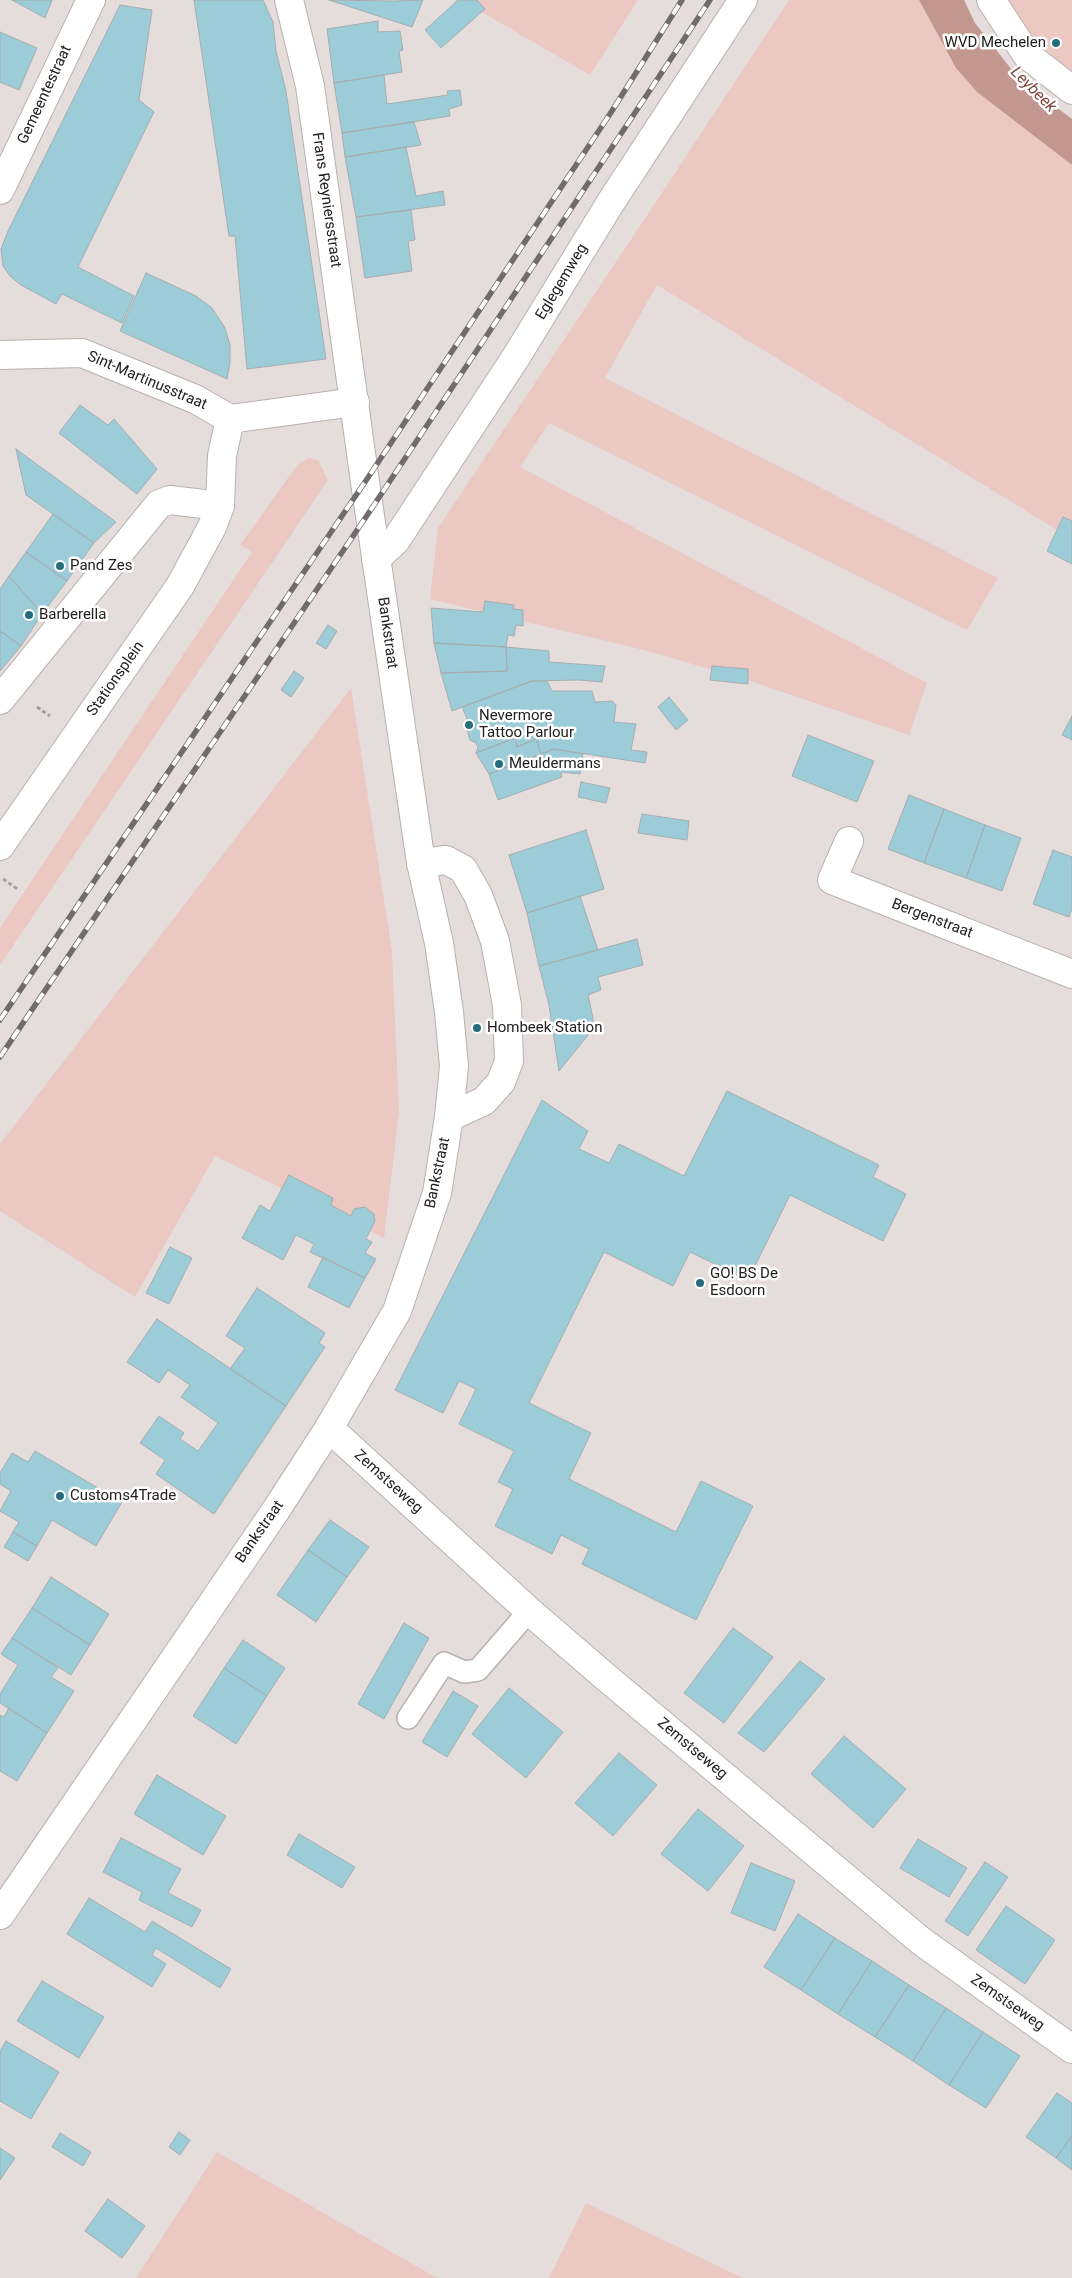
<!DOCTYPE html>
<style>
body{margin:0}
canvas{display:block;background:#e4dddc}
</style>
<canvas width="1072" height="2278"></canvas>
<script>
const ctx = document.querySelector('canvas').getContext('2d');
ctx.lineJoin = 'round';
function fillPath(path, color) { ctx.fillStyle = color; ctx.fill(path, 'evenodd'); }
const toPath = rows => new Path2D(rows.map(r => 'M' + r).join(''));
function strokePath(path, color, width, dash) { ctx.strokeStyle = color; ctx.lineWidth = width; ctx.lineCap = dash ? 'butt' : 'round'; ctx.setLineDash(dash || []); ctx.stroke(path); }
function label(font, color, halo, rows, align = 'center') {
  ctx.font = font + ' Roboto,sans-serif'; ctx.lineWidth = 5; ctx.setLineDash([]); ctx.textBaseline = 'middle'; ctx.strokeStyle = halo; ctx.fillStyle = color; for (const [text, x, y, turn = 0] of rows) {
    ctx.save(); ctx.translate(x, y); ctx.rotate((+turn || 0) * Math.PI / 180); ctx.textAlign = isNaN(turn) ? turn : align; if (halo) ctx.strokeText(text, 0, 0); ctx.fillText(text, 0, 0); ctx.restore();
  }
}
fillPath(toPath([
 [461,0,638,0,590,75],
 [789,0,919,0,956,68,977,92,1072,165,1072,539,657,285,605,378,998,578,967,630,549,423,520,467,927,683,909,735,747,680,644,650,430,599,438,528,644,220],
 [1008,0,1072,0,1072,72,1050,54,1030,33],
 [309,458,318,460,328,480,0,965,0,928,252,552,240,545,290,475,298,464],
 [351,688,392,951,399,1112,384,1238,215,1156,135,1297,0,1211,0,1144],
 [217,2152,437,2278,136,2278],
 [586,2203,743,2278,549,2278]
]), '#ebc8c2');
fillPath(toPath([
 [919,0,964,0,975,23,1019,79,1072,119,1072,165,977,92,956,68]
]), '#c29790');
const building = toPath([
 [12,0,52,0,45,18,12,0],
 [194,0,263,0,273,22,276,51,286,91,326,359,247,369,235,236,229,236,194,0],
 [329,0,393,1,423,0,412,27,329,0],
 [458,0,477,0,485,9,441,48,425,30,458,0],
 [120,5,152,10,139,100,154,112,78,267,134,296,122,323,62,294,56,304,21,285,10,276,3,266,1,249,8,231,120,5],
 [378,21,378,32,400,31,403,50,399,51,402,72,334,83,327,29,378,21],
 [0,32,37,48,19,90,0,82,0,32],
 [384,75,387,104,448,95,447,91,460,90,462,105,449,109,450,116,342,133,334,83,384,75],
 [414,122,421,145,345,157,342,133,414,122],
 [406,147,416,196,443,191,445,205,356,217,345,157,406,147],
 [411,210,415,240,408,241,412,271,365,278,356,217,411,210],
 [146,273,196,296,212,308,225,328,230,345,230,363,227,379,120,331,146,273],
 [80,405,108,425,114,419,157,469,137,494,59,433,80,405],
 [16,449,116,522,94,543,26,495,16,449],
 [53,514,94,543,67,581,26,552,53,514],
 [1063,517,1072,521,1072,564,1047,551,1063,517],
 [26,552,67,581,42,614,9,576,26,552],
 [9,576,42,614,21,646,0,631,0,589,9,576],
 [485,601,514,605,513,609,523,610,523,626,516,625,514,636,508,635,506,647,434,643,431,608,483,612,485,601],
 [328,625,337,631,326,649,316,643,328,625],
 [0,631,21,646,0,671,0,631],
 [434,643,506,647,507,671,441,673,434,643],
 [506,647,549,651,549,662,605,666,602,682,579,680,532,681,452,711,441,673,507,671,506,647],
 [712,666,748,669,748,684,710,680,712,666],
 [294,671,304,678,291,697,281,690,294,671],
 [532,681,547,681,552,691,592,691,595,702,612,701,616,705,614,722,636,724,631,750,647,752,645,763,554,749,541,754,536,739,517,747,515,738,476,753,478,747,476,743,470,740,466,726,468,721,462,707,532,681],
 [669,697,688,720,676,730,658,707,669,697],
 [1072,716,1072,740,1062,735,1072,716],
 [808,735,874,761,857,802,792,776,808,735],
 [515,738,517,747,536,739,541,754,489,774,476,753,515,738],
 [554,749,583,754,580,774,561,772,562,777,498,800,489,774,554,749],
 [581,782,610,788,606,803,578,797,581,782],
 [909,795,944,809,924,863,888,849,909,795],
 [944,809,985,825,966,878,924,863,944,809],
 [642,814,689,821,687,840,638,833,642,814],
 [985,825,1021,838,1002,891,966,878,985,825],
 [586,830,604,889,527,913,509,855,586,830],
 [1053,850,1072,857,1072,908,1069,917,1033,904,1053,850],
 [580,896,598,950,539,966,527,913,580,896],
 [637,939,643,965,598,977,601,990,588,995,593,1018,593,1029,559,1071,549,1005,539,966,637,939],
 [727,1091,879,1165,873,1177,906,1194,883,1241,790,1195,748,1280,690,1252,673,1286,604,1252,529,1403,591,1433,569,1479,676,1532,701,1481,753,1506,696,1620,582,1564,589,1549,561,1535,552,1554,495,1526,513,1489,498,1482,514,1451,459,1424,476,1389,459,1381,443,1413,395,1390,542,1100,588,1131,579,1149,609,1163,619,1144,684,1176,727,1091],
 [289,1175,333,1198,331,1205,351,1216,354,1209,365,1207,374,1214,375,1221,366,1239,372,1242,365,1253,376,1259,365,1278,310,1252,314,1244,296,1235,283,1260,242,1238,260,1205,270,1211,289,1175],
 [170,1247,192,1258,169,1304,146,1293,170,1247],
 [323,1257,365,1278,349,1308,308,1287,323,1257],
 [257,1288,325,1333,319,1343,325,1347,286,1406,230,1369,245,1348,226,1336,257,1288],
 [157,1319,286,1406,214,1514,156,1474,165,1460,140,1443,159,1416,184,1433,180,1439,198,1451,218,1423,181,1397,190,1385,168,1370,159,1383,127,1362,157,1319],
 [35,1451,122,1502,96,1546,52,1520,37,1546,13,1532,19,1522,0,1511,11,1491,0,1484,0,1473,12,1453,28,1462,35,1451],
 [330,1520,369,1547,347,1577,308,1550,330,1520],
 [13,1532,37,1546,28,1561,4,1547,13,1532],
 [308,1550,347,1577,316,1622,277,1595,308,1550],
 [51,1577,109,1614,90,1645,32,1608,51,1577],
 [32,1608,90,1645,71,1675,12,1638,32,1608],
 [404,1623,429,1638,384,1719,358,1704,404,1623],
 [733,1628,773,1657,724,1723,684,1693,733,1628],
 [12,1638,58,1668,51,1677,74,1691,47,1733,0,1703,0,1694,18,1665,1,1654,12,1638],
 [243,1640,285,1668,267,1696,224,1668,243,1640],
 [800,1661,825,1679,764,1752,738,1733,800,1661],
 [224,1668,267,1696,236,1744,193,1716,224,1668],
 [509,1688,563,1732,526,1778,472,1734,509,1688],
 [453,1691,478,1706,447,1757,422,1742,453,1691],
 [9,1708,47,1733,17,1781,0,1771,0,1715,4,1717,9,1708],
 [844,1736,906,1789,873,1828,811,1774,844,1736],
 [619,1753,657,1785,613,1836,575,1803,619,1753],
 [157,1775,226,1816,203,1855,134,1814,157,1775],
 [698,1809,744,1846,708,1891,661,1854,698,1809],
 [299,1834,355,1867,342,1888,287,1855,299,1834],
 [121,1838,181,1869,168,1893,201,1910,192,1927,139,1900,142,1892,103,1872,121,1838],
 [918,1839,967,1868,949,1897,900,1868,918,1839],
 [985,1862,1008,1877,968,1936,945,1921,985,1862],
 [751,1863,795,1881,775,1931,731,1913,751,1863],
 [89,1898,145,1932,152,1921,231,1969,220,1988,156,1948,152,1955,166,1964,152,1987,67,1934,89,1898],
 [1006,1906,1055,1940,1025,1984,976,1950,1006,1906],
 [798,1914,835,1938,801,1990,764,1967,798,1914],
 [835,1938,872,1961,838,2014,801,1990,835,1938],
 [872,1961,909,1985,875,2037,838,2014,872,1961],
 [42,1981,104,2017,79,2058,17,2021,42,1981],
 [909,1985,946,2008,913,2061,875,2037,909,1985],
 [946,2008,983,2032,949,2085,913,2061,946,2008],
 [983,2032,1020,2056,986,2108,949,2085,983,2032],
 [6,2041,59,2072,31,2119,0,2101,0,2051,6,2041],
 [1057,2093,1072,2103,1072,2136,1056,2158,1026,2137,1057,2093],
 [179,2132,190,2140,180,2155,169,2147,179,2132],
 [60,2133,91,2152,83,2166,52,2147,60,2133],
 [1072,2136,1072,2170,1056,2158,1072,2136],
 [0,2148,15,2158,0,2180,0,2148],
 [108,2199,145,2226,122,2258,85,2231,108,2199]
]);
fillPath(building, '#9cccd7');
strokePath(building, '#a6aeaf', 1);
const service = toPath([
 [408,1718,444,1663,464,1672,478,1670,529,1611]
]);
const minor = toPath([
 [991,0,1027,55,1072,90],
 [0,190,91,0],
 [0,355,82,353,195,399,230,419],
 [230,419,355,402],
 [376,559,396,540,516,357,611,202,743,0],
 [0,700,159,504,170,500,220,506],
 [849,841,832,880,1072,974],
 [0,846,180,586,212,527,220,506,222,456,230,419],
 [421,863,446,860,463,869,478,895,495,941,507,1005,509,1061,501,1082,484,1101,449,1117]
]);
const tertiary = toPath([
 [329,1428,529,1611,608,1679,921,1941,1072,2049],
 [0,1915,276,1510,329,1428,397,1311,437,1193,449,1117,454,1066,449,1012,439,943,421,863,365,482,310,86,289,0]
]);
strokePath(service, '#b8b1af', 24);
strokePath(minor, '#b8b1af', 30);
strokePath(tertiary, '#b8b1af', 30);
strokePath(toPath([
 [37,707,50,716],
 [3,879,19,890]
]), '#a59f9e', 3, [4, 2.5]);
strokePath(service, '#fff', 21);
strokePath(minor, '#fff', 28);
strokePath(tertiary, '#fff', 28);
const rail = toPath([
 [0,1020,365,482,610,114,682,0],
 [0,1057,370,511,710,0]
]);
strokePath(rail, '#716c6b', 5.5);
strokePath(rail, '#fff', 4, [11]);
for (const [x, y, r, color] of [
 [1056,43,5,"#266d7b"],
 [60,566,5,"#266d7b"],
 [29,615,5,"#266d7b"],
 [469,725,5,"#266d7b"],
 [499,764,5,"#266d7b"],
 [477,1028,5,"#266d7b"],
 [700,1283,5,"#266d7b"],
 [60,1496,5,"#266d7b"]
]) { const dot = new Path2D(); dot.arc(x, y, r, 0, 2 * Math.PI); ctx.fillStyle = color; ctx.fill(dot); strokePath(dot, '#fff', 2); }
label('15px', '#23201f', '#fff', [
 ["WVD Mechelen",1046,43,"right"],
 ["Pand Zes",70,566],
 ["Barberella",39,615],
 ["Nevermore",479,716],
 ["Tattoo Parlour",479,733],
 ["Meuldermans",509,764],
 ["Hombeek Station",487,1028],
 ["GO! BS De",710,1274],
 ["Esdoorn",710,1291],
 ["Customs4Trade",70,1496]
], 'left');
label('15px', '#23201f', '#fff', [
 ["Gemeentestraat",45,95,-65],
 ["Frans Reyniersstraat",326,200,82],
 ["Eglegemweg",562,282,-59],
 ["Sint-Martinusstraat",147,381,23],
 ["Bankstraat",387,633,82],
 ["Stationsplein",116,679,-55],
 ["Bergenstraat",932,919,21],
 ["Bankstraat",438,1173,-78],
 ["Zemstseweg",388,1482,42],
 ["Bankstraat",260,1532,-55],
 ["Zemstseweg",692,1749,40],
 ["Zemstseweg",1007,2003,35]
]);
label('italic 16px', '#7f443c', '#fff', [
 ["Leybeek",1033,90,45]
]);
</script>
